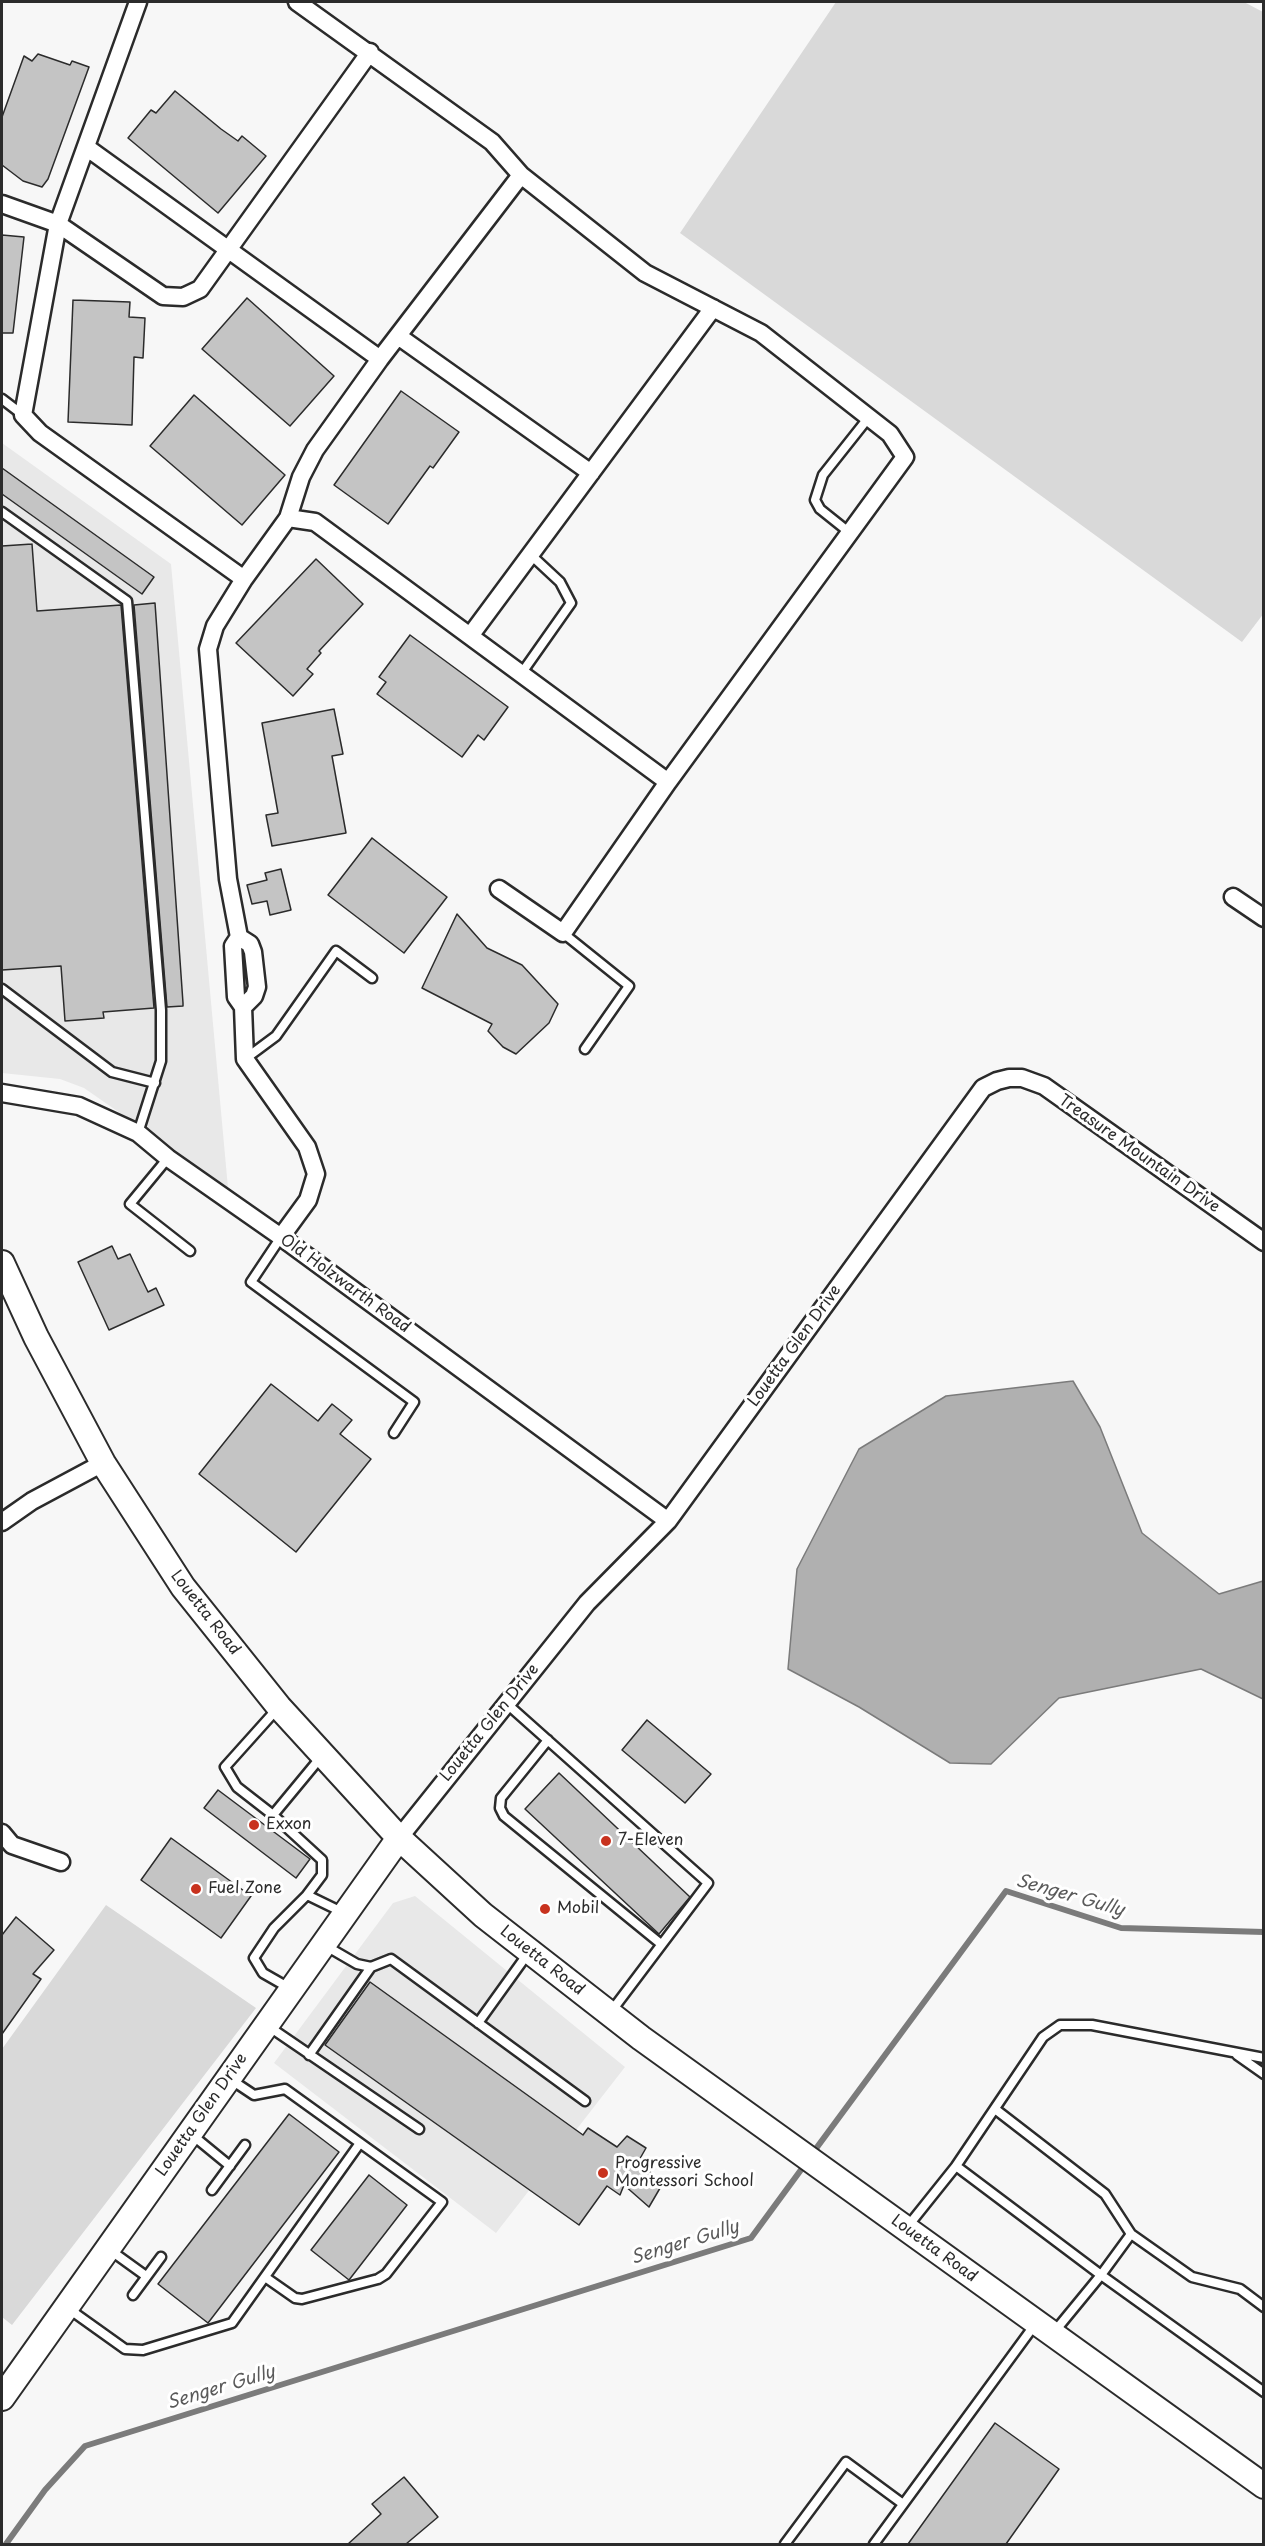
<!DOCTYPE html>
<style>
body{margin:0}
#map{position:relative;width:1265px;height:2546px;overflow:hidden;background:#f7f7f7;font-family:"Playpen Sans",sans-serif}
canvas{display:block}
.frame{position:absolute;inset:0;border:3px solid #2b2b2b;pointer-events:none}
</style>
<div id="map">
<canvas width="1265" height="2546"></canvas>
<div class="frame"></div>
</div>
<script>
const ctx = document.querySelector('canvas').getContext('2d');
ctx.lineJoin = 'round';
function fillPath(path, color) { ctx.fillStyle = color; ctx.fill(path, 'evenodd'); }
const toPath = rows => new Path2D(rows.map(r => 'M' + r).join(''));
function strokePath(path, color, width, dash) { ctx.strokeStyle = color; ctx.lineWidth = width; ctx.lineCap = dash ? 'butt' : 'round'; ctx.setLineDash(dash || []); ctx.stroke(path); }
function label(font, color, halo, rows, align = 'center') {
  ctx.font = font + ' "Playpen Sans",sans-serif'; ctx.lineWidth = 6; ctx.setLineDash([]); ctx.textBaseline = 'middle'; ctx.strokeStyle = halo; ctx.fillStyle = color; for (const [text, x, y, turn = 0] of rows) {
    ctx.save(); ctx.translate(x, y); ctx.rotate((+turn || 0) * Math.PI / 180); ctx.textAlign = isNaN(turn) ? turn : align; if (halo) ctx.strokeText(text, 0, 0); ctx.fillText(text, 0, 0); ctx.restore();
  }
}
fillPath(toPath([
 [2,443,171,564,228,1188,84,1088,60,1079,2,1073],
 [415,1896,625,2067,496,2233,274,2063,393,1903]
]), '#e8e8e8');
fillPath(toPath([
 [836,2,1244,2,1263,12,1264,613,1242,642,680,233],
 [106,1905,256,2008,12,2325,2,2317,2,2049]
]), '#d9d9d9');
const water = toPath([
 [1073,1381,1100,1427,1142,1533,1219,1594,1263,1581,1263,1699,1201,1669,1059,1698,991,1764,950,1763,859,1707,788,1669,797,1569,859,1449,946,1396,1073,1381]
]);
fillPath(water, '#b0b0b0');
strokePath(water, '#7b7b7b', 1.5);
strokePath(toPath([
 [812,2154,1006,1891,1121,1928,1264,1932],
 [6,2544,45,2490,85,2446,751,2238,806,2163]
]), '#7b7b7b', 6);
const building = toPath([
 [38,54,70,65,72,61,89,67,48,179,42,187,23,181,2,165,2,117,24,56,32,61,38,54],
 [175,91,221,129,238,141,242,136,266,156,218,213,128,138,151,110,156,113,175,91],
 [2,235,24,237,13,333,2,333,2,235],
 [247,298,334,376,290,426,202,349,247,298],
 [73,300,130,302,129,317,145,318,143,358,134,357,132,425,68,422,73,300],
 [401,391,459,432,433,468,430,466,388,524,334,485,401,391],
 [194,395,285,475,242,525,150,446,194,395],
 [2,468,154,577,142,594,2,494,2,468],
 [32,544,37,611,121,605,154,1008,103,1012,104,1018,65,1021,61,966,2,970,2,546,32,544],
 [316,559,363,604,319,651,321,653,307,669,313,674,293,696,236,643,316,559],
 [155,603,183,1003,183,1006,167,1007,134,605,155,603],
 [410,635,508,707,484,740,478,735,462,757,377,694,386,682,379,677,410,635],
 [334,709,343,754,332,756,346,833,272,846,266,815,278,813,262,723,334,709],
 [372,838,447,897,404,953,328,895,372,838],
 [281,869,291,910,270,915,267,901,252,904,247,885,267,880,265,873,281,869],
 [457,914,487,948,522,965,558,1004,549,1023,516,1054,503,1047,488,1031,492,1024,422,988,457,914],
 [112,1246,118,1259,130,1254,148,1292,156,1288,164,1305,109,1330,78,1262,112,1246],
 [271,1384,318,1421,332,1404,352,1420,340,1434,371,1459,296,1552,199,1474,271,1384],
 [647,1720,711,1774,685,1803,622,1750,647,1720],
 [559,1773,690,1897,659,1934,525,1809,559,1773],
 [218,1790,310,1859,296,1878,204,1808,218,1790],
 [171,1838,251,1896,221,1938,141,1880,171,1838],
 [16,1917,54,1950,33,1974,41,1979,2,2034,2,1935,16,1917],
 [370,1982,583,2135,588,2128,617,2147,627,2136,646,2148,638,2162,663,2183,649,2207,624,2185,620,2195,607,2186,579,2225,325,2045,370,1982],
 [289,2114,339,2152,208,2323,158,2284,289,2114],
 [369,2175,407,2205,349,2280,311,2250,369,2175],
 [995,2423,1059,2469,1006,2544,908,2544,995,2423],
 [404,2477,438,2517,406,2544,348,2544,381,2514,372,2504,404,2477]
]);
fillPath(building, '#c4c4c4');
strokePath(building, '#2b2b2b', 1.5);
const lane = toPath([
 [2,399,23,415],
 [2,512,127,601,161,1010,161,1061,138,1133],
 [850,533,820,509,815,500,823,475,869,417],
 [521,674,571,603,560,582,531,555],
 [563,933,629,986,585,1049],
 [2,989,112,1072,155,1083],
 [245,1059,276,1036,336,951,372,978],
 [168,1158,130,1204,190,1251],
 [281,1237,251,1282,414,1402,394,1433],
 [506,1703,708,1883,610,2013],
 [277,1709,225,1767,237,1787,273,1815,321,1757],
 [548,1740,501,1798,500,1808,504,1816,661,1944],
 [273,1815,322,1860,322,1875,307,1895],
 [326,1946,357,1964,371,1967,391,1959,585,2101],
 [291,1989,263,1973,254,1958,274,1928,307,1895,344,1913],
 [478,2023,529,1952],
 [268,2026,419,2129],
 [309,2055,371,1967],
 [1237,2055,1264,2074],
 [230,2079,254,2095,285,2089,442,2202,386,2274,378,2279,302,2299,295,2298,265,2277],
 [995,2109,1105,2194,1131,2234],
 [191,2134,230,2166],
 [956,2166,1043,2037,1060,2025,1092,2025,1264,2058],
 [212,2190,245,2145],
 [908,2226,956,2166,1101,2275,1055,2331],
 [110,2250,146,2276],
 [133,2295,161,2257],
 [1264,2307,1240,2289,1192,2277,1131,2234,1101,2275,1264,2392],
 [69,2309,125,2349,143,2350,232,2323,360,2143],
 [785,2544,846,2462,903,2504],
 [874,2544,1036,2323]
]);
const street = toPath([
 [86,147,380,359],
 [2,204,58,224,138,2],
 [398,336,591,473],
 [288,518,315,522,668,782,905,457,890,434,761,333,645,273,521,175],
 [244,579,40,433,23,415,58,224,163,296,183,297,200,289,370,52],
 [470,636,713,308],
 [499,889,563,933,668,782],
 [1233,897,1264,918],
 [239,937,233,946,236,997,243,1007,245,1059,307,1147,316,1174,308,1200,281,1237],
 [243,1007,254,996,257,987,253,952,250,944,239,937,228,879,208,649,215,626,244,579,288,518,301,477,315,450,380,359,521,175,492,142,297,2],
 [2,1093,79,1106,138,1133,168,1158,281,1237,668,1521],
 [2,1522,32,1501,103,1463],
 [2,1833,12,1845,61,1862],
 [399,1838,587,1603,668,1521,983,1088,997,1081,1009,1078,1022,1078,1044,1086,1264,1242]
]);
const secondary = toPath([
 [2,1263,36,1337,103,1463,183,1587,279,1707,399,1838,483,1915,641,2038,1264,2486],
 [2,2398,399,1838]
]);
strokePath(lane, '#2b2b2b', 13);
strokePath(street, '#2b2b2b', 21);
strokePath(secondary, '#2b2b2b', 28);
strokePath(lane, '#fff', 8);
strokePath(street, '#fff', 16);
strokePath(secondary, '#fff', 24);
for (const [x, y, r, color] of [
 [254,1825,6,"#c8321e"],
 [606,1841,6,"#c8321e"],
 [196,1889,6,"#c8321e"],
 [545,1909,6,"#c8321e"],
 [603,2173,6,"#c8321e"]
]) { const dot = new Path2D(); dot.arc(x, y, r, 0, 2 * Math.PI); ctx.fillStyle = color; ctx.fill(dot); strokePath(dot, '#fff', 2); }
label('16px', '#2b2b2b', '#fff', [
 ["Treasure Mountain Drive",1139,1154,35],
 ["Old Holzwarth Road",345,1284,36],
 ["Louetta Glen Drive",795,1346,-54],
 ["Louetta Road",205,1613,52],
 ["Louetta Glen Drive",490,1723,-51],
 ["Louetta Road",542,1961,38],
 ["Louetta Glen Drive",202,2115,-55],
 ["Louetta Road",934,2249,36]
]);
label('16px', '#2b2b2b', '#fff', [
 ["Exxon",266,1825],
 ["7-Eleven",618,1841],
 ["Fuel Zone",208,1889],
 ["Mobil",557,1909],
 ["Progressive",615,2164],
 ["Montessori School",615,2182]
], 'left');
label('italic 18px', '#5a5a5a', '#fff', [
 ["Senger Gully",1070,1896,16],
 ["Senger Gully",685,2243,-17],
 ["Senger Gully",221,2388,-17]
]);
</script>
